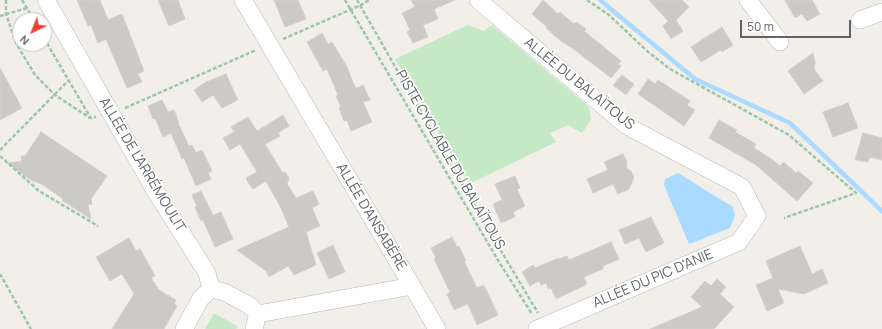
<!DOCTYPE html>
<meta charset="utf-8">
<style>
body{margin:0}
#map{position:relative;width:882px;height:329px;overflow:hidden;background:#f1efe8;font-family:Manrope,sans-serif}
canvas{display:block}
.north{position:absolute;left:12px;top:12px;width:40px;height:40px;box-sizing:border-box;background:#fff;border:1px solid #bfc1c3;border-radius:50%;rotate:223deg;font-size:11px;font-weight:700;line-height:16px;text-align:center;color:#5f6368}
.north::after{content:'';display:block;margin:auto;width:14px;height:18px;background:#ea4335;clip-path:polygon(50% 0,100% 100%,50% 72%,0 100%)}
.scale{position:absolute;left:740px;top:20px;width:111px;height:18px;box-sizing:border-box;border:2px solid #5f6368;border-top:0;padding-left:5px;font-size:12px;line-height:14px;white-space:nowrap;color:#5f6368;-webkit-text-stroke:3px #fff;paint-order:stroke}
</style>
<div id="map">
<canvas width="882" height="329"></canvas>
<div class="north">N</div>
<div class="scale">50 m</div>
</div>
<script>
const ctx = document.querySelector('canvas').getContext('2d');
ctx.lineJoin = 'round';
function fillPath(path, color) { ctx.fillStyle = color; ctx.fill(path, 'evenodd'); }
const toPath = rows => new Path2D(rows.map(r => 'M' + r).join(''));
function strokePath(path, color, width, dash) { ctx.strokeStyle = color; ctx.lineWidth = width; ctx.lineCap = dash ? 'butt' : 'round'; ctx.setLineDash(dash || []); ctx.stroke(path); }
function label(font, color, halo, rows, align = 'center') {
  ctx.font = font + ' Manrope,sans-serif'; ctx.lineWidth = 3.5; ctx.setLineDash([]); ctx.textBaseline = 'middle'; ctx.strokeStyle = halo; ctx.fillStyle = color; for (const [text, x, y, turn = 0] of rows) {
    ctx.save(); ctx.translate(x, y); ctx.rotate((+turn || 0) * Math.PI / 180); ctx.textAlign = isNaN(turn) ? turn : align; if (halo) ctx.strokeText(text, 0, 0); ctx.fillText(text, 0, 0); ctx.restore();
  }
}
fillPath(toPath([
 [468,25,483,31,492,25,589,107,591,120,582,133,568,125,550,133,556,142,469,184,395,59],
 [214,313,237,326,236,329,205,329]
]), '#c5e8c5');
fillPath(toPath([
 [678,173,733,207,735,216,730,228,689,244,664,185,665,179]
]), '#aadaff');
strokePath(toPath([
 [600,0,695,79,790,123,882,211]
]), '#aadaff', 4.5);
const building = toPath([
 [77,0,100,0,108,20,122,14,144,71,138,74,142,82,127,88,106,39,98,43,91,25,88,26,77,0],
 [158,0,178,0,185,19,169,26,158,0],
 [274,0,298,0,306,19,285,27,274,0],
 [411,0,455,0,434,9,438,19,423,25,428,37,413,43,407,32,410,30,402,13,415,7,411,0],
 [543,0,558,14,560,12,574,24,576,22,586,29,584,31,621,61,618,64,621,66,611,78,571,47,570,47,561,41,546,28,547,27,532,14,543,0],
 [649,0,682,0,689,7,676,20,683,31,671,39,663,26,668,21,649,0],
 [785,0,812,0,820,14,807,21,802,14,795,18,785,0],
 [722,27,733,45,722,52,721,50,701,62,691,47,722,27],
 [322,33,328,44,332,42,346,65,355,87,357,88,363,85,370,100,363,102,372,122,351,131,347,120,344,121,339,108,341,107,336,96,338,95,327,69,323,71,307,42,322,33],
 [813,53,815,63,814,69,823,81,804,94,788,71,813,53],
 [0,68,22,108,0,120,0,68],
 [226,74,238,100,222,108,213,95,202,102,194,90,206,82,226,74],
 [622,75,634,84,626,95,613,85,622,75],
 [648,79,655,84,658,80,690,101,687,105,695,110,684,126,638,94,648,79],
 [162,100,168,112,174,110,179,123,178,123,189,146,192,145,196,153,202,150,212,171,208,173,211,179,196,186,184,158,182,159,171,133,163,137,155,118,153,119,148,106,162,100],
 [848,103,858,128,833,137,823,112,848,103],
 [283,115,289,126,278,133,280,136,265,144,282,172,286,173,289,178,287,184,296,198,313,191,319,204,312,208,320,226,306,232,316,265,294,275,288,266,269,277,266,271,237,250,289,227,281,208,266,181,253,189,249,184,246,178,257,172,240,144,230,150,223,138,234,132,231,127,248,117,257,131,283,115],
 [719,120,737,130,735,132,756,144,754,148,773,160,780,166,784,162,796,173,798,171,813,183,797,201,756,165,709,138,719,120],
 [41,132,107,176,91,199,92,204,88,205,91,219,63,201,62,198,43,185,37,182,34,182,7,163,22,161,21,156,25,156,41,132],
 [863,133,882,138,882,160,870,157,868,162,855,160,863,133],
 [623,154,627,162,626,168,631,171,634,177,629,189,618,194,613,184,593,193,587,179,608,170,604,162,623,154],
 [515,176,520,188,517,189,525,206,513,212,515,217,501,223,493,204,502,200,495,184,515,176],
 [201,191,213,215,221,212,233,239,215,247,203,220,201,221,195,207,197,206,192,195,201,191],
 [651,217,664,243,646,252,639,238,625,244,619,230,651,217],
 [452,237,457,247,459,246,466,261,464,261,477,288,484,285,498,315,477,325,468,304,454,310,447,294,450,292,434,259,436,258,431,248,452,237],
 [129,238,136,251,140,249,155,276,151,278,159,290,176,300,174,304,177,306,164,329,112,329,134,294,122,274,110,281,96,257,129,238],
 [611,242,619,259,603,266,603,269,584,277,587,284,556,299,551,288,548,289,546,283,541,285,539,281,530,286,522,272,533,265,535,268,559,258,559,259,567,256,569,260,611,242],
 [333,245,345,272,329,279,317,253,333,245],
 [800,246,812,274,822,269,828,283,804,294,778,289,784,303,767,311,756,285,773,278,766,261,800,246],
 [717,279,726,287,720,294,734,307,715,328,712,329,650,329,702,307,691,297,705,281,711,286,717,279]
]);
fillPath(building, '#cccac5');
strokePath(building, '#d6d1c6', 1);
const minor = toPath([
 [46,0,156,192,207,273,211,289],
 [243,0,412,286,258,314],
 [478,0,627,126,742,187,757,216,739,242,537,329],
 [748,0,780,42],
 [860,20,882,12],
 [412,286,437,329],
 [211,289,224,292,249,305,258,314],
 [184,329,201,298,211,289],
 [254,329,258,314]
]);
strokePath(minor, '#b5b8bc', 18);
strokePath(toPath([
 [6,0,6,14,16,43,35,75,55,95,90,118,96,117],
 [22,0,34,20],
 [345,0,499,262,532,314],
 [357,0,488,229,538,313],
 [587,0,609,15,647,51,670,69,789,135,856,193,784,218],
 [0,16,27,8],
 [44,38,90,117],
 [283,39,361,5,369,0],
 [125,108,256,50],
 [0,150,68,81],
 [0,156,39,191,98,226],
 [0,274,31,329]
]), '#9cc7a9', 2.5, [4, 2]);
strokePath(minor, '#fff', 17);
label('14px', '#5f6368', '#fff', [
 ["ALLÉE DU BALAÏTOUS",579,84,39],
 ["PISTE CYCLABLE DU BALAÏTOUS",450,160,60],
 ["ALLÉE DE L'ARRÉMOULIT",142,165,59],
 ["ALLÉE D'ANSABÈRE",371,217,59],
 ["ALLÉE DU PIC D'ANIE",653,279,-23]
]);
</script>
